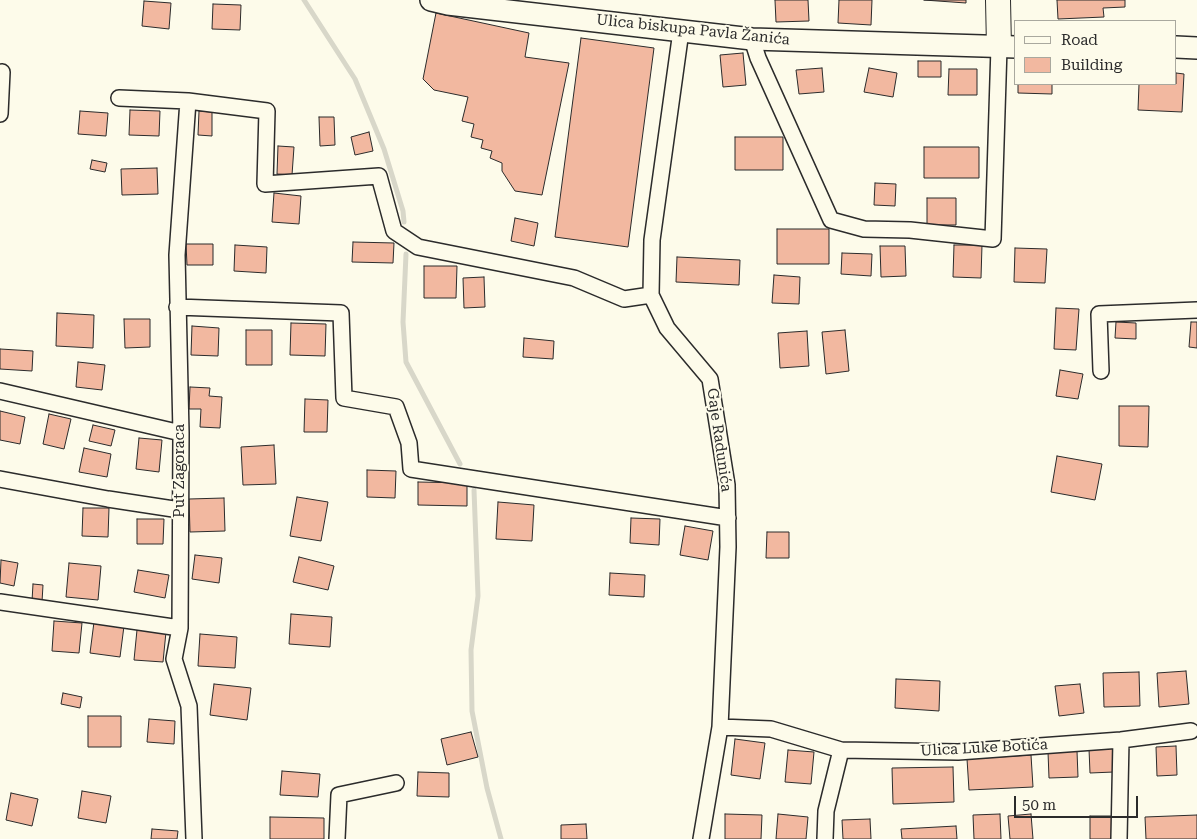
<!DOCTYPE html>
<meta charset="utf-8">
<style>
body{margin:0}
#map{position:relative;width:1197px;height:839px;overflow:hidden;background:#fdfbea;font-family:"Roboto Serif",serif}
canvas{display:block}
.legend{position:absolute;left:1014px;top:20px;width:162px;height:65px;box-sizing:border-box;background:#fdfbea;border:1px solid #a9a89e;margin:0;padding:6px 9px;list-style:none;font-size:15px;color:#2b2b2b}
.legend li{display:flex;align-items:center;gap:10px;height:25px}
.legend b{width:25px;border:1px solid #a9a89e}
.scale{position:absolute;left:1014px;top:796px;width:124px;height:22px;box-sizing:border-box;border:2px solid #2b2b2b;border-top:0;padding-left:6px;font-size:15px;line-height:18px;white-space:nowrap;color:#2b2b2b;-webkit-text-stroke:4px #fdfbea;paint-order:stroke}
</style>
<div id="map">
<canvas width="1197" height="839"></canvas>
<ul class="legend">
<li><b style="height:6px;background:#fdfbea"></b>Road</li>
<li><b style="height:14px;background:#f2b8a0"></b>Building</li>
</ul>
<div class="scale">50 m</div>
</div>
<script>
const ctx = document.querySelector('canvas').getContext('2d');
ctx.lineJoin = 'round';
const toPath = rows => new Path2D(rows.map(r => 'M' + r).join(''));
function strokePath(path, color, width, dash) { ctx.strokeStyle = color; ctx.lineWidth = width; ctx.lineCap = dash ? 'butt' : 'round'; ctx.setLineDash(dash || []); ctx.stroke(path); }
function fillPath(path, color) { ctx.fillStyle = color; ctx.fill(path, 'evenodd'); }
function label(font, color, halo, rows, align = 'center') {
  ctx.font = font + ' "Roboto Serif",serif'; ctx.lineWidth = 4; ctx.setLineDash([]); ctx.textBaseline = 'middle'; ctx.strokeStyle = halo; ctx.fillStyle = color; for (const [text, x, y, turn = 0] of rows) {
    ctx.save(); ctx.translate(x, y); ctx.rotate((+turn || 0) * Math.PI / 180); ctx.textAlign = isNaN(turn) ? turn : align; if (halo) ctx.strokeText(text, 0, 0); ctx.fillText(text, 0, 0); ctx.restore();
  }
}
strokePath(toPath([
 [304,0,355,79,384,149,403,211,404,222],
 [406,254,403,322,406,362,460,464],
 [474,490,478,596,471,650,472,711,487,788,501,839]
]), '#d8d7c9', 5);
const building = toPath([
 [775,0,808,0,809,21,776,22,775,0],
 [839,0,872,0,871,25,838,23,839,0],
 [924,0,966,0,966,3,924,0],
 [1057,0,1125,0,1125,7,1103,8,1104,17,1058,19,1057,0],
 [144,1,171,3,169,29,142,26,144,1],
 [213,4,241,5,240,30,212,29,213,4],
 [436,13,529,33,525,57,569,63,542,195,515,191,502,171,502,163,490,158,492,151,481,148,483,140,471,137,474,124,462,121,468,97,434,90,423,79,436,13],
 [581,38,654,48,628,247,555,237,581,38],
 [743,53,746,85,723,87,720,55,743,53],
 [918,61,941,61,941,77,918,77,918,61],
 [822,68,824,92,799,94,796,70,822,68],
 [869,68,897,73,893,97,864,92,869,68],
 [949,69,977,69,977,95,948,95,949,69],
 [1176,73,1184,74,1182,112,1138,110,1139,84,1176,84,1176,73],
 [1018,84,1052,84,1052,94,1018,93,1018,84],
 [130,110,160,111,159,136,129,135,130,110],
 [80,111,108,113,106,136,78,134,80,111],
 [199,111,212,112,212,136,198,135,199,111],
 [319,117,334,117,335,145,320,146,319,117],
 [369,132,373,151,355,155,351,137,369,132],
 [735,137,783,137,783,170,735,170,735,137],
 [278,146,294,147,292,175,277,174,278,146],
 [924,147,979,147,979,178,924,178,924,147],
 [92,160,107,163,105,172,90,169,92,160],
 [157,168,158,194,122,195,121,169,157,168],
 [875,183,896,184,895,206,874,205,875,183],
 [274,193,301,196,299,224,272,222,274,193],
 [927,198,956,198,956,225,927,225,927,198],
 [515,218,538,223,534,246,511,241,515,218],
 [777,229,829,229,829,264,777,264,777,229],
 [353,242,394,243,393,263,352,262,353,242],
 [186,244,213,244,213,265,187,265,186,244],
 [235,245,267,247,266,273,234,271,235,245],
 [954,245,982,245,981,278,953,277,954,245],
 [880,246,905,246,906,276,881,277,880,246],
 [1015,248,1047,249,1045,283,1014,282,1015,248],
 [842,253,872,254,871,276,841,274,842,253],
 [677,257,740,260,739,285,676,282,677,257],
 [424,266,457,266,456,298,424,298,424,266],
 [774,275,800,277,799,304,772,303,774,275],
 [484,277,485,307,464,308,463,278,484,277],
 [1056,308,1079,309,1076,350,1054,349,1056,308],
 [57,313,94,315,93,348,56,346,57,313],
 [124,319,150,319,150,347,125,348,124,319],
 [1116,322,1136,323,1136,339,1115,338,1116,322],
 [1191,322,1197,322,1197,348,1189,347,1191,322],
 [291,323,326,324,325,356,290,355,291,323],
 [192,326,219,328,218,356,191,355,192,326],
 [246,330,272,330,272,365,246,365,246,330],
 [845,330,849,371,826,374,822,332,845,330],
 [807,331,809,366,780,368,778,333,807,331],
 [524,338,554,341,553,359,523,357,524,338],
 [0,349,33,351,32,371,0,369,0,349],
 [78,362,105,365,102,390,76,387,78,362],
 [1060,370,1083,374,1078,399,1056,396,1060,370],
 [190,387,210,388,209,396,222,397,220,428,200,427,201,409,189,409,190,387],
 [305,399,328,400,327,432,304,432,305,399],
 [1119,406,1149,406,1148,447,1119,446,1119,406],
 [0,411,25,417,20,444,0,440,0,411],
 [49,414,71,419,64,449,43,444,49,414],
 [93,425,115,430,111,446,89,441,93,425],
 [139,438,162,440,159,472,136,469,139,438],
 [274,445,276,484,243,485,241,447,274,445],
 [84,448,111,454,107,477,79,472,84,448],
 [1057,456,1102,464,1095,500,1051,492,1057,456],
 [367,470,396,471,395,498,367,497,367,470],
 [418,482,467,483,467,506,418,505,418,482],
 [297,497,328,502,321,541,290,536,297,497],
 [224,498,225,531,190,532,189,499,224,498],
 [498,502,534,505,532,541,496,539,498,502],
 [83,508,109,508,108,537,82,536,83,508],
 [631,518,660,519,659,545,630,543,631,518],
 [137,519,164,519,163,544,137,544,137,519],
 [685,526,713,531,708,560,680,555,685,526],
 [767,532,789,532,789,558,766,558,767,532],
 [195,555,222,558,219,583,192,579,195,555],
 [299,557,334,566,328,590,293,582,299,557],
 [1,560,18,563,14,586,0,583,1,560],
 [69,563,101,566,98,600,66,597,69,563],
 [138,570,169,575,165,598,134,592,138,570],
 [610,573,645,575,644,597,609,595,610,573],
 [33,584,43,585,42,602,32,601,33,584],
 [291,614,332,617,330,647,289,644,291,614],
 [54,621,82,623,79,653,52,651,54,621],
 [94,622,124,626,120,657,90,653,94,622],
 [137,630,166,632,163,662,134,660,137,630],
 [200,634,237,637,235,668,198,666,200,634],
 [1186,671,1189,704,1159,707,1157,673,1186,671],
 [1139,672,1140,706,1104,707,1103,673,1139,672],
 [896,679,940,681,939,711,895,708,896,679],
 [214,684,251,688,247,720,210,715,214,684],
 [1080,684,1084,713,1059,716,1055,686,1080,684],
 [63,693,82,697,80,708,61,704,63,693],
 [88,716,121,716,121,747,88,747,88,716],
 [149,719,175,721,174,744,147,742,149,719],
 [471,732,478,757,447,765,441,739,471,732],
 [735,739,765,743,760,779,731,775,735,739],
 [1176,746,1177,775,1157,776,1156,747,1176,746],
 [1113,748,1114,772,1090,773,1089,749,1113,748],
 [788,750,814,752,811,784,785,782,788,750],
 [1077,751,1078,777,1049,778,1048,752,1077,751],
 [1031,755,1033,787,969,790,967,759,1031,755],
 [953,767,954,802,893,804,892,768,953,767],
 [282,771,320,774,318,797,280,795,282,771],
 [418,772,449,773,449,797,417,796,418,772],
 [82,791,111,796,106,823,78,818,82,791],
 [11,793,38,799,32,826,6,820,11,793],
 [725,814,762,815,761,839,725,839,725,814],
 [778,814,808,817,806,839,776,839,778,814],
 [1000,814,1001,839,974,839,973,815,1000,814],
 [1031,814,1033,839,1010,839,1008,816,1031,814],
 [1197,815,1197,839,1146,839,1145,817,1197,815],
 [1090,816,1114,816,1115,839,1090,839,1090,816],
 [270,817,324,818,324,839,270,839,270,817],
 [870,819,871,839,843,839,842,820,870,819],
 [586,824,587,839,561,839,561,825,586,824],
 [956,826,957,839,902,839,901,829,956,826],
 [152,829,178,831,177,839,151,839,152,829]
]);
fillPath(building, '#f2b8a0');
strokePath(building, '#2b2b2b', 1);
const street = toPath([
 [681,31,652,240,651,295,667,328,710,379,727,485,728,547,720,727,701,839],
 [752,39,758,58,831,220,864,229,910,230,993,239,999,47],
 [119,98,188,101,267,111,265,184,379,176,394,231,418,247,574,278,624,299,651,295],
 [188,101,177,255,181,433,180,628,174,659,189,706,194,839],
 [0,114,2,72],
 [177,307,341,313,344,398,396,407,409,443,411,469,728,518],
 [1101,371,1099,314,1197,310],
 [0,391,181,433],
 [0,479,108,499,180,510],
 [0,602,180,628],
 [720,727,771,729,841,750,958,752,1121,740,1191,731],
 [337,839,339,795,396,783],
 [825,839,826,811,841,750],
 [1119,839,1121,740]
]);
const secondary = toPath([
 [431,0,448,4,752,39,1016,47],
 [1176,47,1197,48]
]);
const primary = toPath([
 [998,0,999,47]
]);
strokePath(street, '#2b2b2b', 18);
strokePath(secondary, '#2b2b2b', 24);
strokePath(primary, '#2b2b2b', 26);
strokePath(street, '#fdfbea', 15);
strokePath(secondary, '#fdfbea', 21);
strokePath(primary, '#fdfbea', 24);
label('15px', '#2b2b2b', '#fdfbea', [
 ["Ulica biskupa Pavla Žanića",693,30,6],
 ["Gaje Radunića",719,440,82],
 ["Put Zagoraca",180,471,-90],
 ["Ulica Luke Botića",984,748,-3]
]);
</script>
